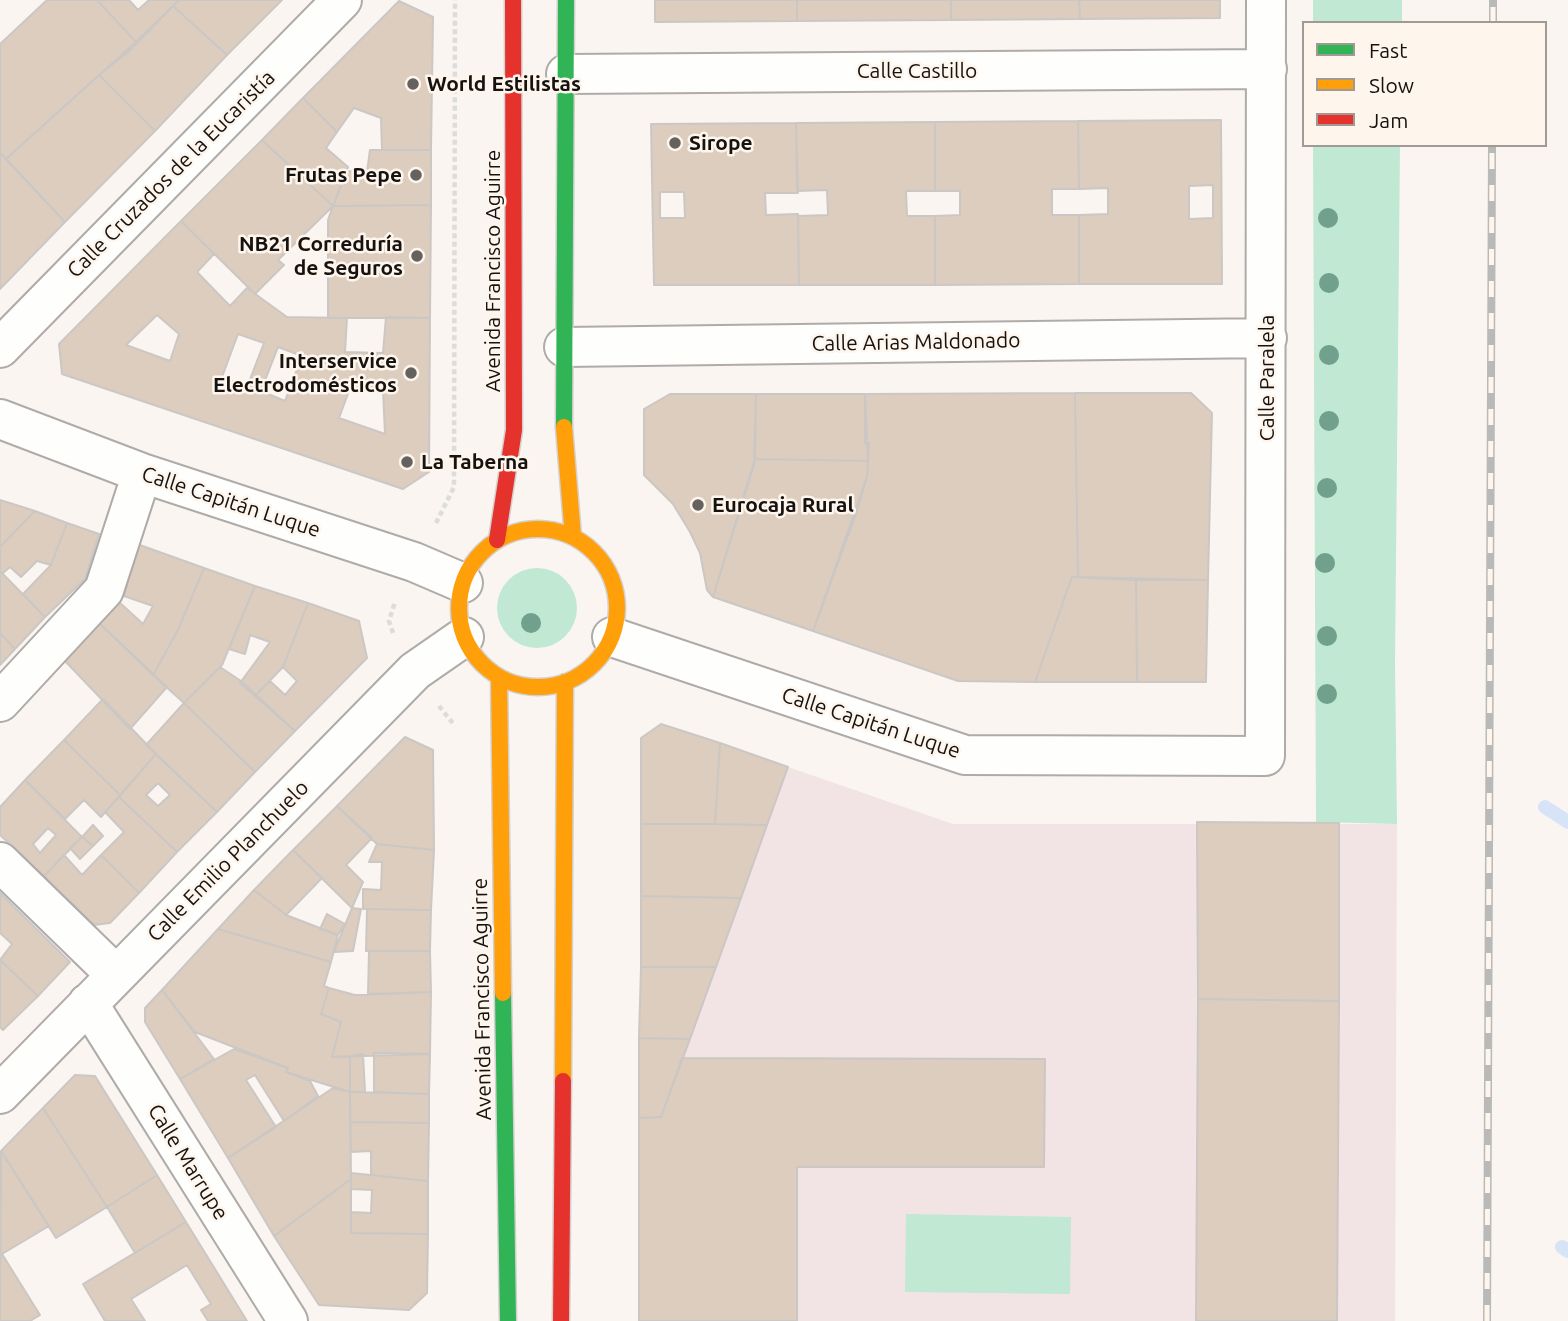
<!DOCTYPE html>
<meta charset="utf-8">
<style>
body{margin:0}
#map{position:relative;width:1568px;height:1321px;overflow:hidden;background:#faf5f1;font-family:Ubuntu,sans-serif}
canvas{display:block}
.legend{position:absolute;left:1302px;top:21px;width:245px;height:126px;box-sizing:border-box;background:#fef5ed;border:2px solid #a19a94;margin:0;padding:9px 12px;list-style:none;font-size:21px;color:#15120f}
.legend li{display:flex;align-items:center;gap:14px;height:35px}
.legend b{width:35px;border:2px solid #a19a94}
</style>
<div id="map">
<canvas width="1568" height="1321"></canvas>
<ul class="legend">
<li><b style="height:9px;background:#30b455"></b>Fast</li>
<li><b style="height:9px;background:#ff9f0a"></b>Slow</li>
<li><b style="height:9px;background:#e5322d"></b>Jam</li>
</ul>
</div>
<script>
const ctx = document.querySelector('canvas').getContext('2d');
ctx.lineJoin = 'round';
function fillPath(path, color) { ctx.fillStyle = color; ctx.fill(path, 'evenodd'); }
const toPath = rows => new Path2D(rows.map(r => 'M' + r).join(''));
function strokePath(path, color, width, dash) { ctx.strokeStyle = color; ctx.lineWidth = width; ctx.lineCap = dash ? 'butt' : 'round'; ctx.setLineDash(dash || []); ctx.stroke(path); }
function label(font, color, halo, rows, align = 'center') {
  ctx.font = font + ' Ubuntu,sans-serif'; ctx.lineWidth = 5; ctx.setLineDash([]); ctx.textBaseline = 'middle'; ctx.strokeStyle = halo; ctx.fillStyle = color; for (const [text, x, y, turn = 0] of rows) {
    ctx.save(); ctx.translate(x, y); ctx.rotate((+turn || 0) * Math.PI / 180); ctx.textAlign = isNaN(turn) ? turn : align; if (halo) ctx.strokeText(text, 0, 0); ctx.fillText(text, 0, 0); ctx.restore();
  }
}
fillPath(toPath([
 [788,767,953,824,1397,824,1395,1321,639,1321,639,1118,661,1117]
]), '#f2e4e4');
fillPath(toPath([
 [1313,0,1402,0,1402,23,1313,23],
 [1313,145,1400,145,1395,663,1397,824,1316,822],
 '497 608a40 40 0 1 1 80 0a40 40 0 1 1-80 0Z',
 [906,1214,1071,1217,1070,1294,905,1292]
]), '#c0e8d2');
strokePath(toPath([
 [1545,807,1568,822],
 [1562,1247,1568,1251]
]), '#d7e4f7', 14);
const building = toPath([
 [47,0,97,0,136,42,6,159,0,153,0,44,47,0],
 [97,0,129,0,138,10,149,0,179,0,136,42,97,0],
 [179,0,282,0,227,55,173,6,179,0],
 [655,0,797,0,797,21,655,22,655,0],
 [797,0,951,0,951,20,797,21,797,0],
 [951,0,1079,0,1080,19,951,20,951,0],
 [1079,0,1220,0,1220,18,1080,19,1079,0],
 [399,1,433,17,431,150,382,150,381,118,354,108,337,132,303,98,399,1],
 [173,6,227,55,155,131,99,75,128,52,173,6],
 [99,75,155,131,65,222,6,159,99,75],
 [303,98,337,132,326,148,348,167,333,206,262,140,303,98],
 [1221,120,1222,284,1079,284,1079,215,1108,214,1108,188,1079,189,1078,121,1221,120],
 [1213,185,1213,218,1189,219,1189,186,1213,185],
 [1078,121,1079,189,1052,189,1052,215,1079,215,1079,284,935,285,935,216,960,215,960,191,935,191,935,122,1078,121],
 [935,122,935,191,906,191,907,216,935,216,935,285,799,285,798,216,828,215,827,190,797,191,796,123,935,122],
 [796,123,798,193,765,193,766,215,798,214,799,285,654,285,651,124,796,123],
 [660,192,684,192,685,218,660,218,660,192],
 [262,140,333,206,278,260,284,265,255,294,181,221,262,140],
 [370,150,431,150,431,205,333,206,347,171,367,172,370,150],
 [0,153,65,222,0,289,0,153],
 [431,205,430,318,328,318,328,220,333,206,431,205],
 [181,221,214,254,197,272,230,306,247,288,287,317,347,318,345,352,383,353,386,317,430,318,429,472,403,489,62,374,59,344,181,221],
 [157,315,179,334,170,361,126,345,157,315],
 [238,334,264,343,247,387,222,377,238,334],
 [278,347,302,356,285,401,261,391,278,347],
 [383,390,385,434,339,418,349,391,383,390],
 [1075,393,1078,577,1072,577,1035,682,958,681,813,631,867,477,869,443,865,443,865,394,1075,393],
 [1075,393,1191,393,1212,413,1208,580,1078,577,1075,393],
 [670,394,756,394,754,465,713,597,707,590,700,553,690,532,673,504,644,475,644,409,670,394],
 [756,394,865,394,868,461,755,459,756,394],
 [755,459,868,461,867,477,856,514,813,631,713,597,755,459],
 [0,500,35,511,0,547,0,500],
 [35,511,67,523,51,565,37,561,21,577,10,567,3,573,0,571,0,547,35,511],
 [67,523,99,534,85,579,45,617,23,594,51,565,67,523],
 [137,544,204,568,178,630,153,675,99,623,119,602,143,624,153,606,124,596,137,544],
 [204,568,255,586,222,665,184,703,153,675,178,630,204,568],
 [0,571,45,617,15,649,0,633,0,571],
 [1072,577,1136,580,1137,682,1035,682,1072,577],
 [1136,580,1208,580,1206,682,1137,682,1136,580],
 [255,586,308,603,283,667,255,696,240,683,270,642,250,635,245,654,229,649,255,586],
 [308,603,359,621,367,658,295,731,255,696,270,681,285,695,297,681,283,667,308,603],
 [99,623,167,687,130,729,65,661,99,623],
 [0,633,15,649,0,665,0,633],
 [220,667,241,681,295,731,255,772,184,703,220,667],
 [103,699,156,754,120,795,64,740,103,699],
 [184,703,255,772,217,812,146,745,184,703],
 [661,724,720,743,715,824,641,824,641,738,661,724],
 [405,737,433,750,434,850,377,844,337,806,405,737],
 [64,740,120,795,101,817,84,800,65,819,25,780,64,740],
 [720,743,788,767,767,825,715,824,720,743],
 [156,754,217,812,177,852,119,797,156,754],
 [158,783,170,795,158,806,146,795,158,783],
 [25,780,82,837,44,876,0,835,0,807,25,780],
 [48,828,56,835,40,853,33,844,48,828],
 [119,797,177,852,139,893,101,855,124,832,105,812,119,797],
 [337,806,372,838,346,865,363,882,352,908,293,850,337,806],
 [1197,822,1339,823,1339,1001,1198,999,1197,822],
 [641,824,715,824,767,825,741,898,641,896,641,824],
 [93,825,103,836,93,846,82,837,93,825],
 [82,837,93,846,80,859,70,848,82,837],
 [377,844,434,850,431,910,363,909,363,889,381,890,382,862,369,862,377,844],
 [293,850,322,878,286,915,254,890,293,850],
 [64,855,82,875,101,855,139,893,110,923,94,925,44,876,64,855],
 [254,890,286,915,338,935,331,962,218,929,254,890],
 [0,893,70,962,38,996,0,960,12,944,0,933,0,893],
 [641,896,741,898,716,967,641,967,641,896],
 [352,908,361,909,353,951,334,952,352,908],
 [367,909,431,910,430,951,366,951,367,909],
 [327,914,345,924,338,935,320,929,327,914],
 [218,929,331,962,324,986,329,988,321,1014,341,1022,332,1057,350,1056,350,1092,286,1072,288,1068,195,1032,162,990,218,929],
 [369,951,430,951,431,992,368,994,369,951],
 [0,960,38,996,3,1030,0,1027,0,960],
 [641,967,716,967,690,1039,639,1038,641,967],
 [329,988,355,995,431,992,430,1054,332,1057,341,1022,321,1014,329,988],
 [162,990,214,1059,180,1079,145,1022,145,1008,162,990],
 [1198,999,1339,1001,1337,1321,1196,1321,1198,999],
 [639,1038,690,1039,661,1117,639,1118,639,1038],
 [234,1049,288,1068,286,1072,310,1081,318,1096,284,1121,255,1075,246,1080,276,1127,228,1158,180,1079,234,1049],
 [374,1053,430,1054,429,1094,374,1092,374,1053],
 [363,1054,365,1092,350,1092,350,1056,363,1054],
 [682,1058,1045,1059,1044,1167,797,1167,797,1321,639,1321,639,1118,661,1117,682,1058],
 [75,1075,95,1076,157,1175,107,1207,43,1108,75,1075],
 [333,1088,350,1092,351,1179,274,1236,228,1158,333,1088],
 [350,1092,429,1094,429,1123,350,1122,350,1092],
 [43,1108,107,1207,56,1238,1,1151,43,1108],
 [350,1122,429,1123,428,1181,371,1175,371,1151,351,1152,350,1122],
 [1,1151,49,1226,2,1254,40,1315,30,1321,0,1321,1,1151],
 [351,1173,428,1181,428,1234,351,1233,351,1212,371,1213,372,1190,351,1189,351,1173],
 [157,1175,186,1222,135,1253,107,1207,157,1175],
 [351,1179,351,1233,428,1234,427,1293,409,1310,319,1305,274,1236,351,1179],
 [186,1222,247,1321,208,1321,201,1310,211,1304,187,1265,131,1299,145,1321,105,1321,83,1284,186,1222]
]);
fillPath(building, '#ddcdbe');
strokePath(building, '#cbc7c4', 2);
const street = toPath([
 [566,74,1267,69],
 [564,347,1267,338],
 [0,348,342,0],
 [0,419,142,473,414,562,463,583],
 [612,637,965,755,1265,756,1266,0],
 [0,702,104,590,142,473],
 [0,862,116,975],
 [88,1003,288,1321],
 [0,1094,415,671,464,637]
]);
const fast = toPath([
 [564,427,566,0],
 [503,993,508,1321]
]);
const slow = toPath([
 [564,427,573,537],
 '459 608a79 79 0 1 1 158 0a79 79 0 1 1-158 0Z',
 [499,677,503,993],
 [563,1081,565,682]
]);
const jam = toPath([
 [497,540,514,430,513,0],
 [561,1321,563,1081]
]);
strokePath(street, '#afaba8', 42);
strokePath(fast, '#d3d0cf', 19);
strokePath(slow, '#d3d0cf', 19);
strokePath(jam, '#d3d0cf', 19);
strokePath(toPath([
 [436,523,454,487,455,0],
 [393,633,389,621,395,602],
 [439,706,455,726]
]), '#dcdcda', 4.5, [5, 3.5]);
strokePath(street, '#fefefd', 38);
strokePath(fast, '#30b455', 16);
strokePath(slow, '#ff9f0a', 16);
strokePath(jam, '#e5322d', 16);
const rail = toPath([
 [1493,23,1493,0],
 [1487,1321,1492,145]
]);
strokePath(rail, '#b9b9b7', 8);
strokePath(rail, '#fef5ed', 5, [16]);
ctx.fillStyle = '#71a08d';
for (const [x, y] of [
 [1328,218],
 [1329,283],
 [1329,355],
 [1329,421],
 [1327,488],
 [1325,563],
 [531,623],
 [1327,636],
 [1327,694]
]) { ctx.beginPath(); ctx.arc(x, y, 10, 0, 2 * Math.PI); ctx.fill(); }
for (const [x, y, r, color] of [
 [413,84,7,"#65615e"],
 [675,143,7,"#65615e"],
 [416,175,7,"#65615e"],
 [417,256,7,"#65615e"],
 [411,373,7,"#65615e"],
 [407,462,7,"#65615e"],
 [698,505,7,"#65615e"]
]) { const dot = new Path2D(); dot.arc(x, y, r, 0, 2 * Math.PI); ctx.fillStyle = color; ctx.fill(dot); strokePath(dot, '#fef5ed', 2.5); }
label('21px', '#15120f', '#fef5ed', [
 ["Calle Castillo",917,71],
 ["Calle Cruzados de la Eucaristía",171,174,-45],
 ["Avenida Francisco Aguirre",493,271,-90],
 ["Calle Arias Maldonado",916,342,-1],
 ["Calle Paralela",1267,378,-90],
 ["Calle Capitán Luque",231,502,18],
 ["Calle Capitán Luque",871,723,18],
 ["Calle Emilio Planchuelo",228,861,-45],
 ["Avenida Francisco Aguirre",482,999,-91],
 ["Calle Marrupe",188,1162,58]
]);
label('bold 21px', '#15120f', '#fef5ed', [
 ["World Estilistas",427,84],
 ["Sirope",689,143],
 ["Frutas Pepe",402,175,"right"],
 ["NB21 Correduría",403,244,"right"],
 ["de Seguros",403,268,"right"],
 ["Interservice",397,361,"right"],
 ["Electrodomésticos",397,385,"right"],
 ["La Taberna",421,462],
 ["Eurocaja Rural",712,505]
], 'left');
</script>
